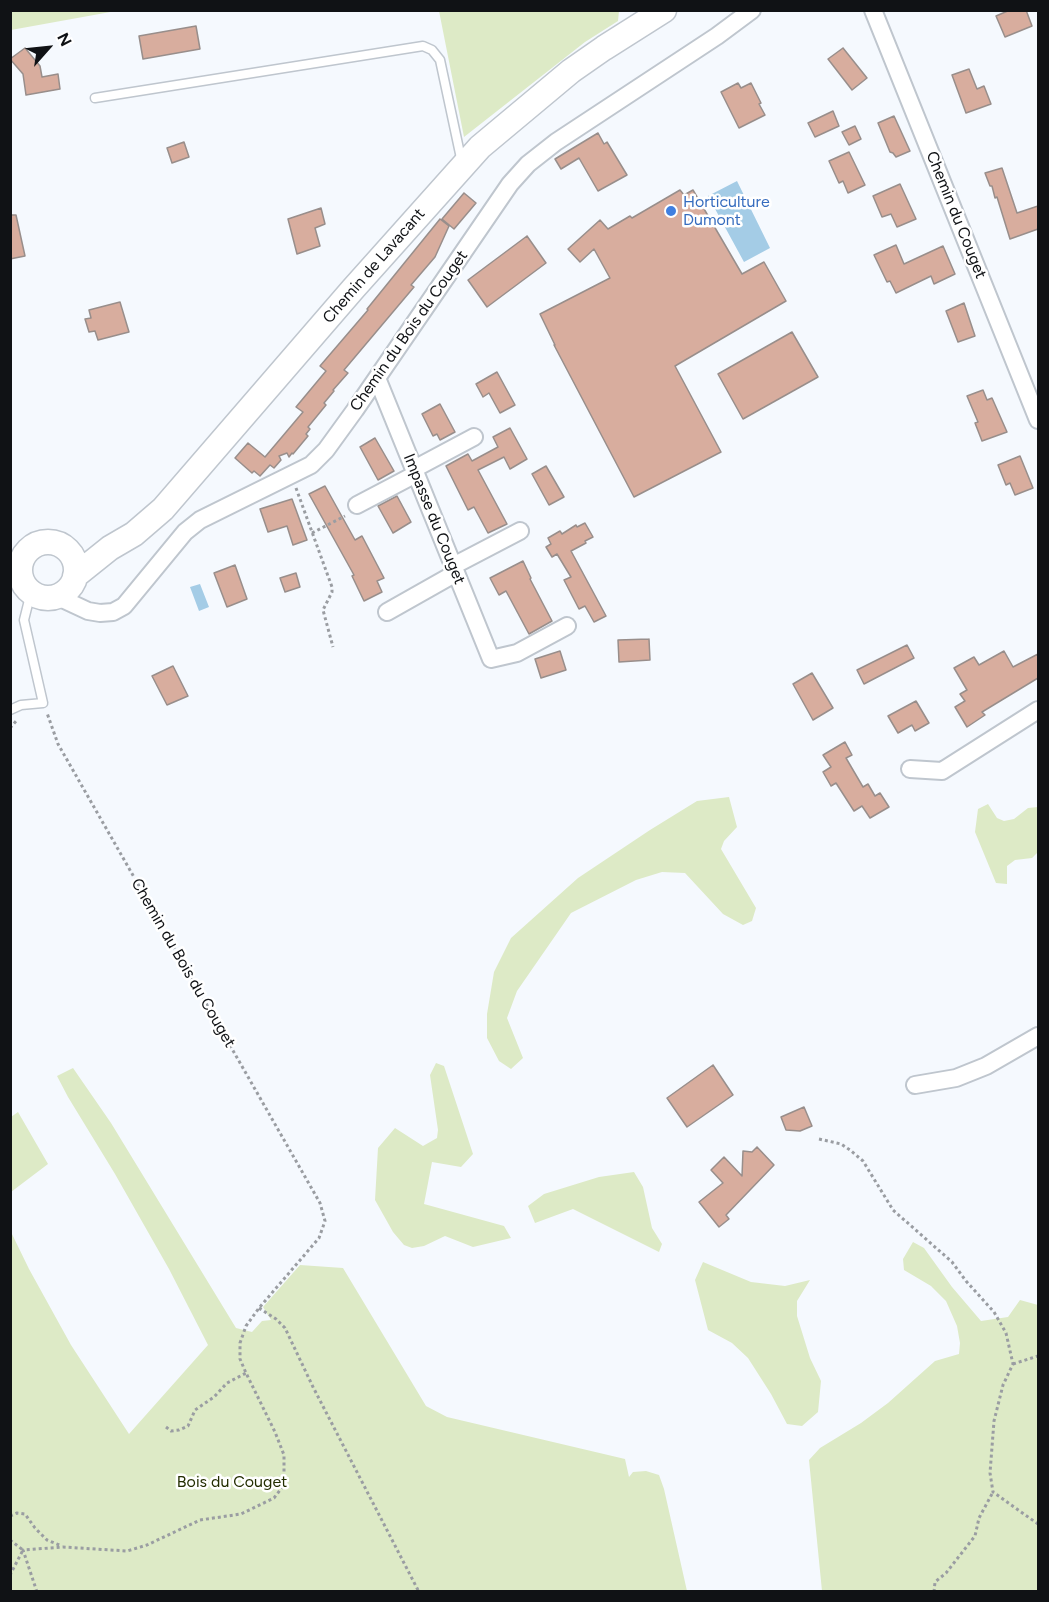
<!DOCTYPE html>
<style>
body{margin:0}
#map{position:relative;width:1049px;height:1602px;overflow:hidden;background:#f5f9fe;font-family:Figtree,sans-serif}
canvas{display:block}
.frame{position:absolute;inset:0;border:12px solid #101215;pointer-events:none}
.north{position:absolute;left:18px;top:18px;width:60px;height:60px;-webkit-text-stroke:4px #fff;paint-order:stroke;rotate:63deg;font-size:16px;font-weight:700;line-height:24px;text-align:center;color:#101215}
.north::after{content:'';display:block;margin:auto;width:21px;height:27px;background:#101215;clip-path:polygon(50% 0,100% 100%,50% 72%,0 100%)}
</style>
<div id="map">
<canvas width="1049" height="1602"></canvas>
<div class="frame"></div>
<div class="north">N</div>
</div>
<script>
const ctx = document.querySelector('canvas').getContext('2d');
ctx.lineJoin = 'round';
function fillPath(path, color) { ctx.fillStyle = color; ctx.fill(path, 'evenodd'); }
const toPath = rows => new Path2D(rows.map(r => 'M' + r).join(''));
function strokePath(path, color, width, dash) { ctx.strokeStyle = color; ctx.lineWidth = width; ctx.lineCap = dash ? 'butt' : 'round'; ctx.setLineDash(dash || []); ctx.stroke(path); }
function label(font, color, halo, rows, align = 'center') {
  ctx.font = font + ' Figtree,sans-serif'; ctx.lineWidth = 5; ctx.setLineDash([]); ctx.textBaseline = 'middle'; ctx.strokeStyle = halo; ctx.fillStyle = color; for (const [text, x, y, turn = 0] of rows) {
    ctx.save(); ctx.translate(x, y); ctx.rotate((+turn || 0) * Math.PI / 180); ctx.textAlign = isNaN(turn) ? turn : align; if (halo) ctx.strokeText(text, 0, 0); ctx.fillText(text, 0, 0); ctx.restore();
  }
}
fillPath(toPath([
 [11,10,116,10,116,11,11,30],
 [439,11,619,10,619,11,618,21,585,42,464,137],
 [729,797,737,827,724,841,721,849,756,908,752,921,743,925,723,914,685,873,662,872,636,880,571,913,517,991,507,1018,523,1058,511,1069,499,1061,487,1038,487,1014,494,972,511,938,578,878,650,830,697,801],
 [988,804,997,818,1004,821,1014,819,1028,808,1038,807,1038,852,1032,858,1015,860,1007,866,1007,884,996,883,975,832,978,809],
 [436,1063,444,1066,473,1154,461,1167,432,1162,424,1204,504,1226,511,1238,473,1247,445,1236,424,1246,412,1248,404,1245,393,1232,375,1200,378,1148,395,1128,423,1146,437,1138,438,1130,430,1075],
 [73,1068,111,1123,236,1328,252,1332,262,1321,271,1320,263,1307,300,1265,343,1268,426,1406,447,1417,625,1459,629,1477,633,1472,646,1471,659,1475,664,1489,687,1591,11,1591,10,1278,12,1273,10,1270,11,1232,29,1269,71,1345,129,1434,208,1345,169,1269,115,1174,68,1097,57,1076],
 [18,1112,48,1164,11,1192,11,1117],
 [634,1172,643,1187,652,1228,662,1244,659,1252,573,1209,535,1223,528,1206,544,1194,599,1177],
 [913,1242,924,1248,952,1287,981,1321,1008,1317,1020,1300,1038,1305,1038,1591,822,1591,809,1460,820,1448,861,1423,888,1403,935,1361,959,1354,960,1343,957,1326,946,1301,931,1286,904,1270,903,1259],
 [703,1262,751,1282,785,1286,810,1280,797,1301,797,1316,810,1358,821,1381,818,1412,802,1426,787,1424,771,1394,748,1358,732,1343,708,1330,695,1280]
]), '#ddeac6');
fillPath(toPath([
 [737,181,770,248,744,262,708,196],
 [200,584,209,607,199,611,190,587]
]), '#a4cce6');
const building = toPath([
 [1010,10,1026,10,1032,26,1005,37,996,16,1010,10],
 [196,26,200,49,143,59,139,36,196,26],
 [25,48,40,66,42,77,58,74,60,89,26,95,23,74,10,59,25,48],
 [843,48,867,78,852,90,828,59,843,48],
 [969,69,977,89,984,86,991,104,966,113,952,75,969,69],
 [738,83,741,88,751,83,761,103,759,104,765,115,739,128,721,92,738,83],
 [833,111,839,126,815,137,808,123,833,111],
 [894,116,910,151,896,157,893,153,890,152,878,123,894,116],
 [855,126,861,139,849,145,842,132,855,126],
 [598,133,604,144,607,142,627,175,598,191,579,158,561,169,555,159,598,133],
 [184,142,189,157,172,163,167,148,184,142],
 [849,152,865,185,848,193,843,181,839,183,829,161,849,152],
 [1002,168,1017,213,1038,206,1038,229,1010,239,997,197,995,198,992,186,990,186,985,173,1002,168],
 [900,184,916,219,897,227,891,214,882,217,873,196,900,184],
 [680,190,684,195,693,190,742,274,764,262,786,301,675,366,721,452,634,497,554,345,555,345,540,314,610,278,594,249,580,262,568,249,600,220,608,229,630,216,632,218,680,190],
 [464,193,476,203,454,229,442,219,464,193],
 [321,208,325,224,315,228,320,246,297,254,288,219,321,208],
 [10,215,16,215,25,256,10,259,10,215],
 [440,219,449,226,435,257,411,285,414,287,344,370,348,373,333,390,334,391,324,403,326,405,308,427,310,429,306,434,308,436,293,454,292,453,289,457,287,453,279,456,281,460,274,468,270,465,260,476,254,471,252,473,235,458,248,443,265,457,303,412,296,407,326,371,320,366,368,310,367,309,440,219],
 [527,236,546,263,487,307,468,280,527,236],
 [896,245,904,264,943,246,955,274,934,284,931,276,896,293,890,281,887,282,874,255,896,245],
 [120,302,129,332,98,340,95,331,89,332,85,319,91,318,89,310,120,302],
 [964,303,975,336,958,342,946,311,964,303],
 [792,332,818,377,743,419,718,374,792,332],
 [497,372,515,405,500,413,489,393,483,397,476,384,497,372],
 [983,390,987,400,992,398,1007,432,982,441,975,423,978,422,967,396,983,390],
 [440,404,455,432,440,440,437,434,433,436,422,414,440,404],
 [510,428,527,459,510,469,504,457,478,470,507,524,488,533,474,507,468,510,446,466,468,454,472,461,498,447,493,437,510,428],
 [375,438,394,471,378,480,360,447,375,438],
 [1020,456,1033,488,1015,495,1010,483,1006,485,998,465,1020,456],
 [546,466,564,497,549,505,532,474,546,466],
 [325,486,355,540,362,536,384,578,377,581,382,592,364,601,352,576,354,575,309,494,325,486],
 [397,496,411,522,393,533,378,506,397,496],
 [292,499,307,540,293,545,287,526,268,532,260,509,292,499],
 [585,523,593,537,585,541,586,543,571,551,606,616,594,622,585,606,579,609,564,580,571,577,557,554,552,557,546,547,551,544,548,538,560,531,562,534,576,525,577,527,585,523],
 [523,561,531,578,530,579,552,621,529,634,506,591,499,595,490,578,523,561],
 [235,565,247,599,227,607,214,573,235,565],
 [296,573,300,587,285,592,280,578,296,573],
 [649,639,650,660,619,662,618,640,649,639],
 [907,645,914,658,864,684,857,670,907,645],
 [560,651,566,670,541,678,535,659,560,651],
 [1004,651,1013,667,1038,654,1038,678,982,712,985,715,967,727,955,707,965,701,960,694,967,690,954,668,974,657,979,665,1004,651],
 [173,666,188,696,167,705,152,676,173,666],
 [812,673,833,708,813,720,793,684,812,673],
 [916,701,929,723,915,731,912,725,898,733,888,716,916,701],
 [845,742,852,755,846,758,863,787,868,784,875,796,880,793,889,807,870,818,862,806,854,811,836,783,831,786,823,772,831,767,823,755,845,742],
 [713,1065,733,1095,687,1127,667,1098,713,1065],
 [804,1107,812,1126,800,1131,786,1130,781,1117,804,1107],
 [757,1147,774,1165,726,1215,729,1219,719,1227,699,1202,723,1183,711,1170,724,1157,742,1176,743,1151,752,1152,757,1147]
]);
fillPath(building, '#d8ad9e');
strokePath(building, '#988e8b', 1.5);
const lane = toPath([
 [95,98,423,46,432,50,440,60,462,163],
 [10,710,21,705,43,703,24,620,31,592]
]);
const street = toPath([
 [873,10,1038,420],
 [377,378,491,659,517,653,567,626],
 [414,469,474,437],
 [357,505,416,474],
 [453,566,520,531],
 [58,597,88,611,100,613,113,612,124,606,185,532,200,520,311,465,326,450,355,410,510,184,528,164,556,142,717,36,752,10],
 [387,612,456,573],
 [910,769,942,771,1038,710],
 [915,1085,956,1078,986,1066,1038,1036]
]);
const secondary = toPath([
 '20 570a28 28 0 1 1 56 0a28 28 0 1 1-56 0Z',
 [75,576,110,548,134,534,163,509,353,289,480,147,571,71,604,48,664,10]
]);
strokePath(lane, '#bfc6ce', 11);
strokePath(street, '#bfc6ce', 20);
strokePath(secondary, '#bfc6ce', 27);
strokePath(toPath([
 [296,488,332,587,332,592,323,610,333,647],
 [312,533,345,516],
 [10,728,17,720],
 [819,1139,841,1144,850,1150,863,1161,893,1210,952,1262,966,1281,994,1312,1006,1333,1013,1364,1003,1385,994,1421,990,1473,993,1492,1038,1524],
 [259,1308,276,1319,285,1328,313,1387,419,1592],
 [1013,1364,1038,1356],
 [166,1427,171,1431,179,1430,188,1426,195,1410,214,1397,227,1383,246,1373],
 [10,1516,17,1513,25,1514,35,1528,47,1540,62,1546],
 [10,1540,23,1550,10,1575],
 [37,1592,23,1550,63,1547,127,1551,147,1545,200,1520,241,1514,274,1498,284,1485,284,1455,275,1432,246,1373,240,1359,240,1343,246,1326,259,1308,319,1238,325,1221,320,1203,58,744,47,713],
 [934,1592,935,1582,946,1573,975,1536,979,1518,993,1492]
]), '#9a9da2', 3, [3, 3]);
strokePath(lane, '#fff', 8);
strokePath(street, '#fff', 16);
strokePath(secondary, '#fff', 24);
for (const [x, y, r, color] of [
 [671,211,6,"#3f7fe0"]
]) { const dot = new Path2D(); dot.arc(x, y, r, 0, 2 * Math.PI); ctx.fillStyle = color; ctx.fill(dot); strokePath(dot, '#fff', 2); }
label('16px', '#366cbe', '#fff', [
 ["Horticulture",683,202],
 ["Dumont",683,220]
], 'left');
label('16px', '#101215', '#fff', [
 ["Chemin du Couget",956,215,68],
 ["Chemin de Lavacant",374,266,-49],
 ["Chemin du Bois du Couget",409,331,-55],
 ["Impasse du Couget",434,519,68],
 ["Chemin du Bois du Couget",183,963,60]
]);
label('16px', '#232e01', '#fff', [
 ["Bois du Couget",232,1482]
]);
</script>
